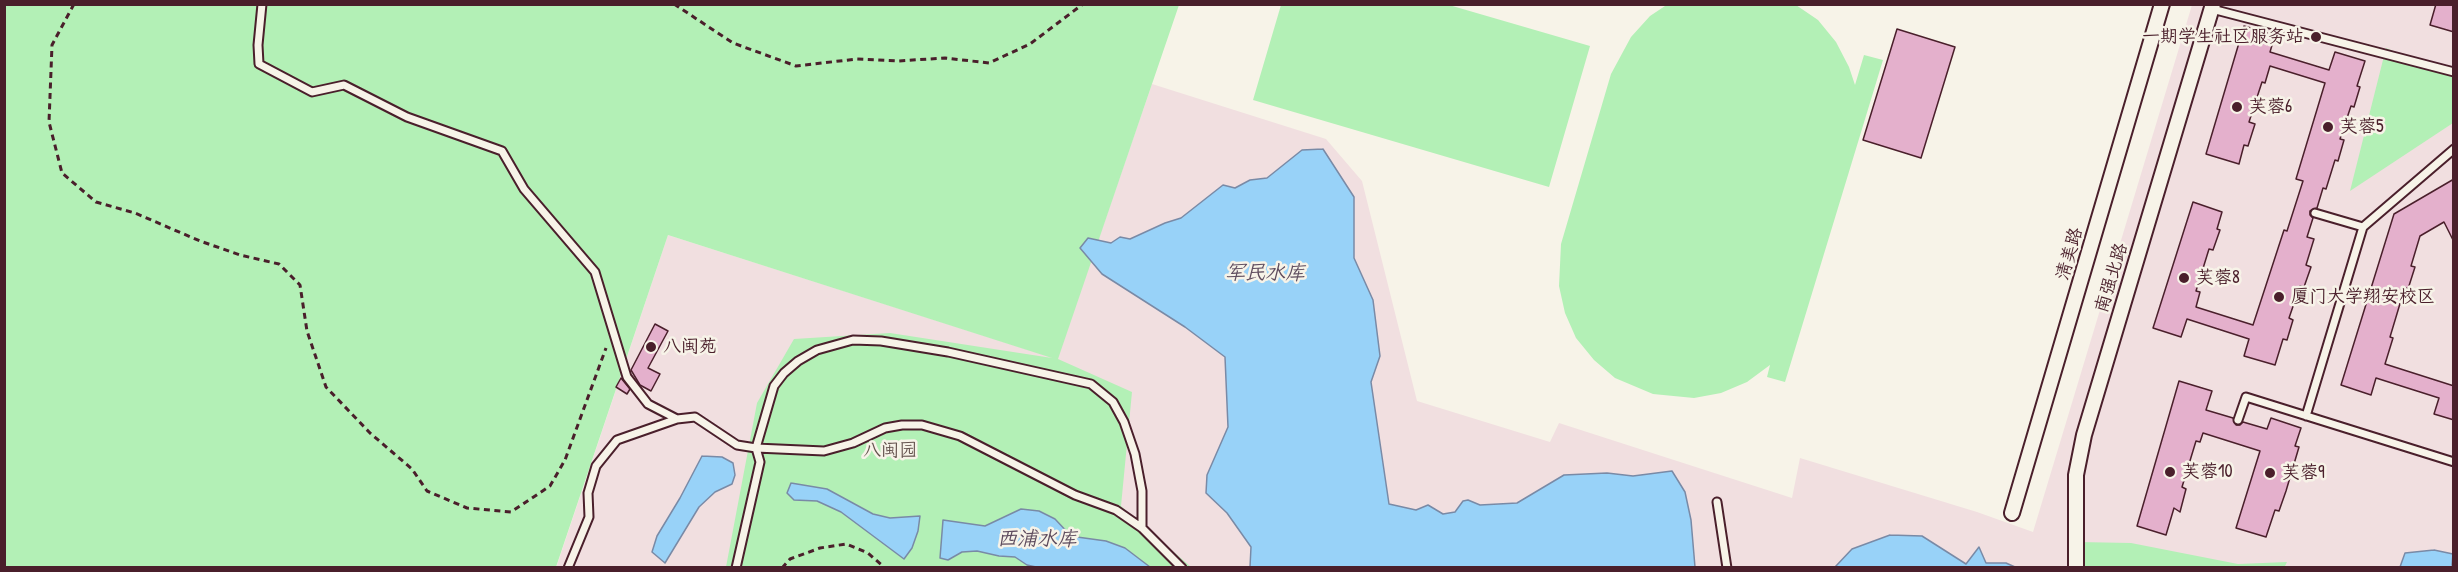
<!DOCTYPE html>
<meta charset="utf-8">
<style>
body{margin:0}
#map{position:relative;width:2458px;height:572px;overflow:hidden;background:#f7f3e8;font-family:"Patrick Hand",sans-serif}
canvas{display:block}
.frame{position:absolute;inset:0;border:6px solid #4a1f2b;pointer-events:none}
</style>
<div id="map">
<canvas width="2458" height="572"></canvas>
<div class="frame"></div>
</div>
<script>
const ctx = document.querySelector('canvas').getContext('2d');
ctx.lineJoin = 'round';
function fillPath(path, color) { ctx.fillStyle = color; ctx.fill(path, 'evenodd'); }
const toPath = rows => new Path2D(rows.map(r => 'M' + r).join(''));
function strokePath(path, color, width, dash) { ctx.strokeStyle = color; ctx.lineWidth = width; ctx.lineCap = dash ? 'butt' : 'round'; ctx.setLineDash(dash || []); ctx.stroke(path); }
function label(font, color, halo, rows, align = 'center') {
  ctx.font = font + ' "Patrick Hand","LXGW WenKai TC",sans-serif'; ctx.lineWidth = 5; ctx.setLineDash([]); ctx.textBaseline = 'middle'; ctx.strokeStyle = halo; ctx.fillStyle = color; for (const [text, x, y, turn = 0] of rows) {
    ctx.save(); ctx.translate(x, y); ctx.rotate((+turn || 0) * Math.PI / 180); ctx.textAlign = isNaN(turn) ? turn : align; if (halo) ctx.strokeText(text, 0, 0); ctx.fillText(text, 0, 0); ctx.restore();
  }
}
fillPath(toPath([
 [2192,5,2453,5,2453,567,556,568,668,235,1057,359,1152,84,1326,139,1362,181,1417,401,1550,442,1559,423,1792,498,1800,458,1977,512,2033,532]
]), '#f1dfe0');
fillPath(toPath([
 [1668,4,1796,5,1818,20,1836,42,1849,67,1855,85,1864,55,1883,60,1785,382,1767,377,1770,365,1747,382,1721,393,1694,398,1653,394,1615,378,1594,360,1576,338,1565,313,1559,286,1561,244,1611,74,1631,37,1650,16],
 [4,5,1179,5,1058,359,1132,392,1121,506,1191,567,726,567,757,403,794,339,890,333,1052,358,668,235,556,567,5,567],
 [1281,5,1449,5,1590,46,1549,187,1253,100],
 [2386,48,2453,76,2453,123,2350,191],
 [2078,542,2131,543,2238,564,2287,562,2284,568,2079,567]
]), '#b3f0b6');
const water = toPath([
 [1323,149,1354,197,1354,258,1373,300,1380,356,1371,382,1389,504,1416,510,1428,505,1443,514,1455,512,1463,501,1468,500,1480,505,1517,503,1564,475,1607,473,1633,476,1672,471,1685,492,1691,520,1695,567,1250,567,1251,547,1227,513,1206,493,1207,475,1228,427,1225,357,1185,327,1102,274,1080,248,1088,238,1111,243,1120,237,1130,239,1165,223,1181,218,1223,185,1235,188,1250,180,1267,178,1302,150,1323,149],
 [702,456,722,457,733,463,735,475,732,484,715,492,699,507,665,563,652,552,657,536,680,498,702,456],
 [791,483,827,489,873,514,890,518,920,516,918,531,912,548,904,559,841,512,817,501,794,500,787,493,791,483],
 [1021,509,1039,511,1055,519,1070,535,1077,537,1106,541,1125,548,1150,567,1036,567,1027,565,1015,557,999,556,977,551,962,552,948,560,940,558,943,520,985,526,1021,509],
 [1890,535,1922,536,1966,564,1979,547,1986,563,2006,563,2015,567,1835,567,1852,549,1890,535],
 [2434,550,2453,554,2452,565,2453,567,2400,567,2405,553,2434,550]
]);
fillPath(water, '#98d2f8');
strokePath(water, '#798aa6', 1.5);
const building = toPath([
 [2436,4,2454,4,2454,32,2430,25,2436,4],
 [2244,26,2275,35,2270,52,2329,70,2335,52,2365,61,2357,86,2360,87,2354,107,2351,106,2340,139,2344,140,2338,161,2335,160,2326,189,2323,188,2317,208,2310,211,2310,215,2313,218,2307,237,2314,239,2306,265,2311,267,2304,287,2300,286,2289,318,2293,320,2287,340,2283,339,2275,365,2244,356,2249,339,2187,319,2181,337,2153,328,2193,202,2222,212,2217,229,2220,230,2213,250,2209,249,2196,291,2200,292,2196,307,2253,325,2284,230,2287,231,2303,181,2296,179,2325,83,2270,66,2265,83,2262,82,2249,122,2255,124,2248,146,2244,145,2239,164,2206,154,2244,26],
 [1897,29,1955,47,1921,158,1863,140,1897,29],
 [2454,179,2454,242,2444,222,2420,236,2411,266,2415,267,2408,289,2405,287,2390,337,2393,338,2385,364,2454,386,2454,420,2434,414,2439,398,2376,378,2371,395,2341,385,2394,214,2454,179],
 [655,324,668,331,648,368,660,374,651,391,640,385,631,370,655,324],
 [621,378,630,389,627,394,616,387,621,378],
 [2179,381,2212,391,2206,410,2233,418,2236,425,2240,425,2243,422,2267,429,2271,418,2301,428,2295,446,2299,447,2286,491,2279,511,2275,510,2266,537,2236,528,2260,451,2203,433,2200,442,2196,441,2182,487,2186,489,2180,512,2174,508,2166,535,2137,526,2179,381]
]);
fillPath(building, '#e4b0cc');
strokePath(building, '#4a1f2b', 1.5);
const service = toPath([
 [262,4,258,45,259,64,312,92,344,85,407,117,502,151,524,189,595,272,627,377,648,404,677,419,695,417,737,445,756,448,824,451,853,443,885,428,902,425,922,425,960,436,1075,495,1116,510,1142,528,1182,568],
 [2212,9,2454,72],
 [2315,213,2363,227],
 [2306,416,2363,227,2454,149],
 [2238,420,2246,397,2454,462],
 [1717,502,1727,568],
 [568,568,589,517,588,493,596,466,617,440,677,419],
 [736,568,760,462,756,448,774,386,784,373,798,361,817,350,853,340,881,341,948,352,1091,384,1113,402,1124,422,1135,454,1142,491,1142,528]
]);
const minor = toPath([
 [2012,513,2162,4],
 [2076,568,2076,475,2084,435,2213,4]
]);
strokePath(service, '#4a1f2b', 11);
strokePath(minor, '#4a1f2b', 18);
strokePath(toPath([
 [74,4,52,45,49,122,62,173,96,202,135,213,200,241,240,255,279,264,300,285,307,331,326,387,370,433,412,469,427,491,467,508,511,512,550,486,565,460,606,348],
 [674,4,733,43,796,66,857,59,898,61,945,58,989,63,1030,44,1083,4],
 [782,568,790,559,820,548,846,544,868,553,885,568]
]), '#4a1f2b', 3, [6, 4.5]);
strokePath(service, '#f7f3e8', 7);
strokePath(minor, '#f7f3e8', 14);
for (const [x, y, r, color] of [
 [2316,37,6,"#4a1f2b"],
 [2237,107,6,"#4a1f2b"],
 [2328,127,6,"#4a1f2b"],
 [2184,278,6,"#4a1f2b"],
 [2279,297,6,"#4a1f2b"],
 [651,347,6,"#4a1f2b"],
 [2170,472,6,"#4a1f2b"],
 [2270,473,6,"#4a1f2b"]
]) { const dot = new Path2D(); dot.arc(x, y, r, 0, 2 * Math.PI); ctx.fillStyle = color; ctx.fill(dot); strokePath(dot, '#f7f3e8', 2); }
label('18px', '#4a1f2b', '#f7f3e8', [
 ["一期学生社区服务站",2304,37,"right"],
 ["芙蓉6",2249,107],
 ["芙蓉5",2340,127],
 ["芙蓉8",2196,278],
 ["厦门大学翔安校区",2291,297],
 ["八闽苑",663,347],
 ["芙蓉10",2182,472],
 ["芙蓉9",2282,473]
], 'left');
label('18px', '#4a1f2b', '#f7f3e8', [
 ["清美路",2070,254,-74],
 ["南强北路",2112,278,-73]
]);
label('18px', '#64534e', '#f7f3e8', [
 ["八闽园",890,451]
]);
label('italic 20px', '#5e4c5e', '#f7f3e8', [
 ["军民水库",1265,274],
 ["西浦水库",1037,540]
]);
</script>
